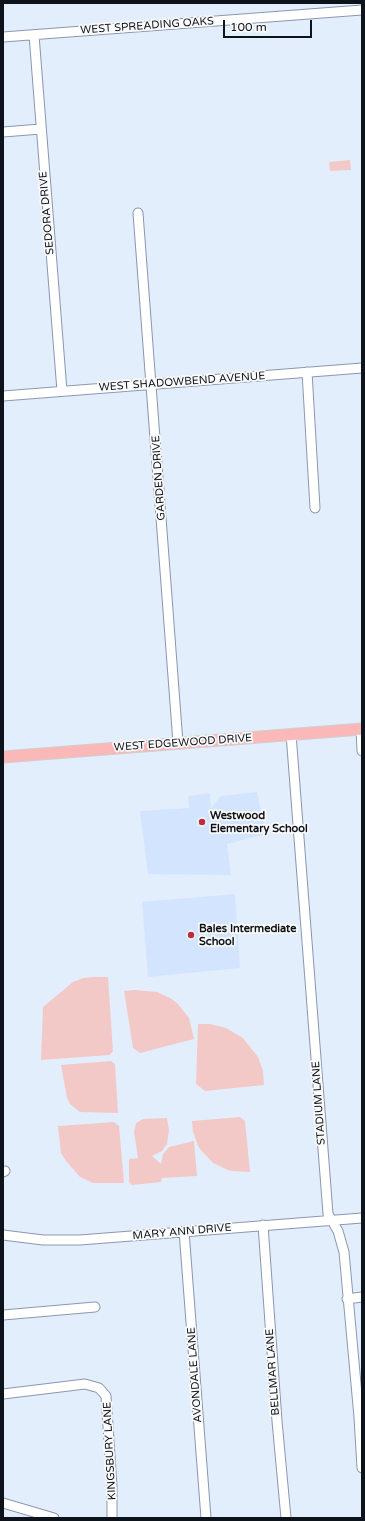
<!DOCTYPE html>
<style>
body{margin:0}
#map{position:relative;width:365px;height:1521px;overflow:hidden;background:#e3eefd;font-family:"Varela Round",sans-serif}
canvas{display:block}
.frame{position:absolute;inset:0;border:4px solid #0d131b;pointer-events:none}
.scale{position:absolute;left:223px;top:20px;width:89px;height:18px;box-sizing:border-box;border:2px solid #0d131b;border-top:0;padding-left:5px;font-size:12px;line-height:14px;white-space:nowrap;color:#0d131b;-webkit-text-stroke:3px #fafafa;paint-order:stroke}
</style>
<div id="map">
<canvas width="365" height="1521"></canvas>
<div class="frame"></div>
<div class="scale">100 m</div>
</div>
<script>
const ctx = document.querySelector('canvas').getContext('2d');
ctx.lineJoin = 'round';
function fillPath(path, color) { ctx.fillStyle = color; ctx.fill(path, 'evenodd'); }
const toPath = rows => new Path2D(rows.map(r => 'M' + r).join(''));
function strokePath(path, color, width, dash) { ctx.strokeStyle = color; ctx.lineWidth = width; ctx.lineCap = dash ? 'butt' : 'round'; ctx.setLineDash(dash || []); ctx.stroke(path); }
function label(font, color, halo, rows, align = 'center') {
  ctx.font = font + ' "Varela Round",sans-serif'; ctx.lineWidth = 3.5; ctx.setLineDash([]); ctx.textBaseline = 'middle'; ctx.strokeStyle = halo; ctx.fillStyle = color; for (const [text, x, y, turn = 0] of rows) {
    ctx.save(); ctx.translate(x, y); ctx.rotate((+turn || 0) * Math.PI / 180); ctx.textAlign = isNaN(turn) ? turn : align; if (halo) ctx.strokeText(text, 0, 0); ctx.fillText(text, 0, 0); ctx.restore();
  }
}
fillPath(toPath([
 [257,792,266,834,227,844,231,875,148,874,140,811,189,808,188,796,210,793,211,808,221,796],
 [235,894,240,968,148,977,142,902]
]), '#d3e4fe');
fillPath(toPath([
 [350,160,351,170,330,171,329,162],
 [93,977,108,977,113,1051,110,1055,41,1060,43,1007,73,982,83,978],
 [135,990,157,992,170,998,177,1003,189,1018,194,1039,140,1053,133,1048,124,991],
 [198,1024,210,1024,226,1028,243,1038,258,1057,263,1071,264,1085,205,1091,196,1084],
 [111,1061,115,1064,118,1113,80,1112,70,1104,67,1098,61,1065],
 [240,1117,245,1121,250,1172,230,1171,213,1163,199,1148,193,1132,192,1121],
 [167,1118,169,1130,167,1144,162,1151,152,1156,161,1164,163,1154,169,1147,194,1141,197,1176,162,1178,161,1182,132,1185,129,1182,129,1159,138,1158,134,1132,136,1123,143,1119],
 [114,1122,119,1126,124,1183,93,1183,80,1177,66,1161,61,1153,58,1126]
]), '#f3c9c7');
const minor = toPath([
 [34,35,62,391],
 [3,37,362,10],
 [3,132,41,129],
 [138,213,178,743],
 [307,372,315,508],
 [3,396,362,368],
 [361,729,362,751],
 [291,734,328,1214,338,1231,344,1252,359,1417,362,1468],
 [3,1172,5,1171],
 [263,1225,277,1421,286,1518],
 [184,1231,206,1518],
 [3,1235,43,1240,80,1240,362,1218],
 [347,1299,362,1297],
 [3,1315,95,1307],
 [3,1394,85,1384,99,1388,106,1396,112,1486,112,1518],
 [3,1503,54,1518]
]);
const major = toPath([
 [3,757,362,729]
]);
strokePath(minor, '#8998b1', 11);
strokePath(major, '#cfd0d1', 13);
strokePath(minor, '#fff', 9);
strokePath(major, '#fab8b9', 11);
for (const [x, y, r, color] of [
 [202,822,4,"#be2d3e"],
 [191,935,4,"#be2d3e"]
]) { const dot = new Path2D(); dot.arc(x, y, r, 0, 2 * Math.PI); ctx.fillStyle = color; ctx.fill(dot); strokePath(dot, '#fafafa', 1.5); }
label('11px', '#0d131b', '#fafafa', [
 ["WEST SPREADING OAKS",147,26,-4],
 ["SEDORA DRIVE",47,213,-95],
 ["WEST SHADOWBEND AVENUE",182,382,-4],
 ["GARDEN DRIVE",159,478,-94],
 ["WEST EDGEWOOD DRIVE",183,743,-4],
 ["STADIUM LANE",319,1103,-94],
 ["MARY ANN DRIVE",182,1232,-5],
 ["BELLMAR LANE",273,1372,-94],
 ["AVONDALE LANE",195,1375,-94],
 ["KINGSBURY LANE",110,1451,-93]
]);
label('bold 11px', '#0d131b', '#fafafa', [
 ["Westwood",210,816],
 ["Elementary School",210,829],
 ["Bales Intermediate",199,929],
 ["School",199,942]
], 'left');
</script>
